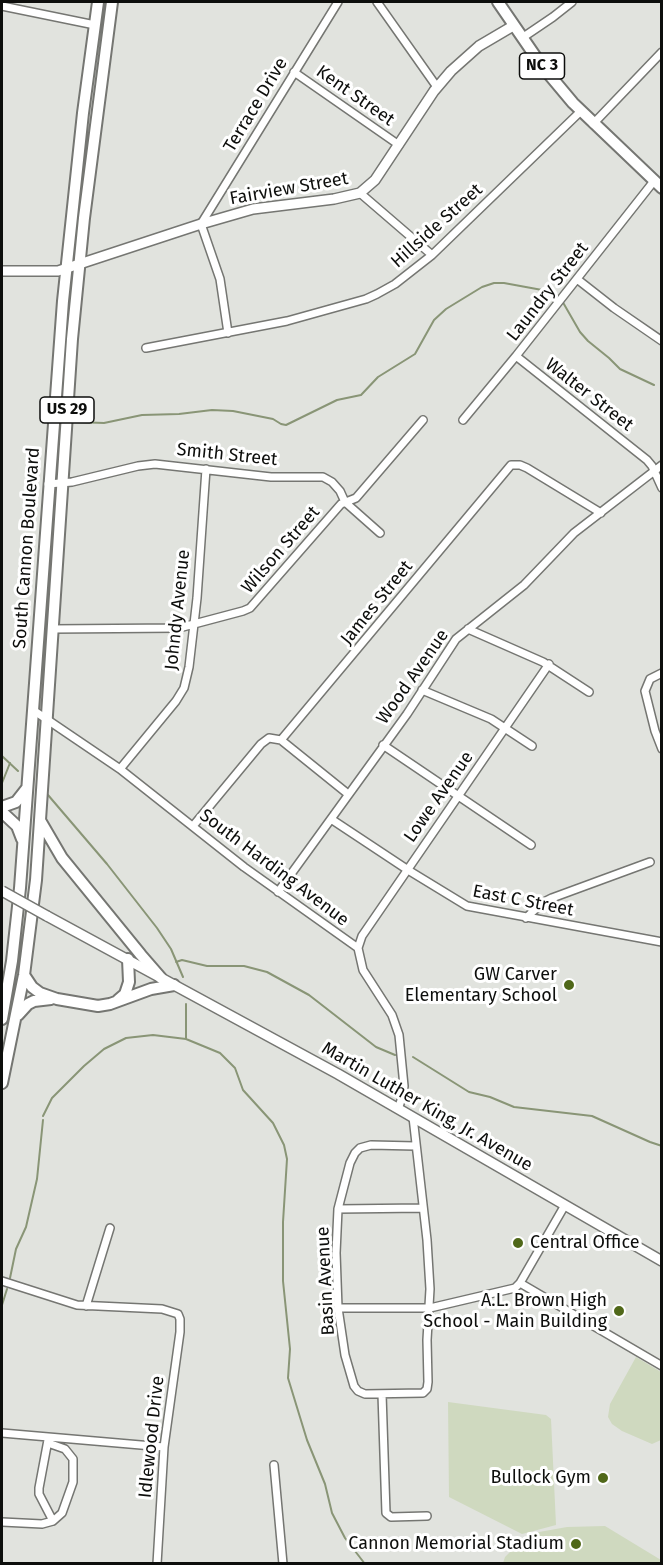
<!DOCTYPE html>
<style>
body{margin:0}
#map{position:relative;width:663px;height:1565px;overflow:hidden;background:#e1e3de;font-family:"Fira Sans",sans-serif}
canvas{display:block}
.frame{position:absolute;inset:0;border:3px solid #0d0e0c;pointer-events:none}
</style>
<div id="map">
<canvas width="663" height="1565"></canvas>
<div class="frame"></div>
</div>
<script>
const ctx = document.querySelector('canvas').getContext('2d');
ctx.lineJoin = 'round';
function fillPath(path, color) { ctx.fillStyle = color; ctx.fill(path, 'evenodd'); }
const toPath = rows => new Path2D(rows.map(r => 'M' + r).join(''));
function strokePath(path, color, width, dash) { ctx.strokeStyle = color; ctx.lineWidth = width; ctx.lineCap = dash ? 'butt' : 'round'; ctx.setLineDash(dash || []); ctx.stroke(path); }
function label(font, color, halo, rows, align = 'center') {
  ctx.font = font + ' "Fira Sans",sans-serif'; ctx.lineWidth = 6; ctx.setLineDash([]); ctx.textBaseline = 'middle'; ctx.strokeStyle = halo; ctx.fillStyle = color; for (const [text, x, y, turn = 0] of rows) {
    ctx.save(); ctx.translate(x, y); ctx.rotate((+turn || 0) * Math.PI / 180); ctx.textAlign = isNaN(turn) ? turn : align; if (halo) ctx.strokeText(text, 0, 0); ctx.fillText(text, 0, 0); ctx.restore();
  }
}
fillPath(toPath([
 [636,1357,661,1372,661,1440,652,1444,622,1431,612,1424,608,1417,610,1404],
 [448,1402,546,1415,551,1419,556,1525,522,1534,449,1497],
 [605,1526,661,1560,661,1563,503,1563,505,1557,528,1534,567,1527]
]), '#cfd9bf');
strokePath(toPath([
 [75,422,104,423,142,415,179,414,212,410,233,411,273,419,281,424,286,425,337,400,361,395,378,377,415,354,434,320,446,309,482,287,494,283,504,283,553,292,561,299,580,332,588,341,609,358,620,369,654,385],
 [2,756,18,771],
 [2,783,10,763],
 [48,795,107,864,157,928,171,949,183,977],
 [176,962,182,960,207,966,244,966,267,972,309,995,376,1047,395,1055],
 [186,1004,186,1039],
 [413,1057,469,1092,490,1097,514,1107,592,1116,650,1142,662,1146],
 [43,1116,52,1098,84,1066,104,1049,126,1038,153,1035,186,1039,220,1053,235,1068,243,1090,273,1123,284,1145,287,1159,283,1222,283,1281,290,1349,288,1378,307,1440,325,1484,332,1513,345,1538,365,1564],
 [10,1278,16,1249,26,1227,37,1179,43,1120],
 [2,1305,7,1289]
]), '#899576', 2);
const street = toPath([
 [377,2,437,87],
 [2,6,95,25],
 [522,38,553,17,572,2],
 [294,72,399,145],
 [593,124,662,52],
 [360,193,432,255],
 [577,279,614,308,662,341],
 [228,333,220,279,201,224,338,2],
 [146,348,287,321,366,299,377,294,395,284,432,255,581,111],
 [516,356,647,460,652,466,662,488],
 [463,420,516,356,654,181],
 [48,484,72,482,138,466,155,464,271,477,323,477,332,482,340,491,345,502,380,533],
 [52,629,179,628,243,611,250,608,341,504,356,498,423,420],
 [468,629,543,662,589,692],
 [662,673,650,679,645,691,655,731,662,749],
 [422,690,491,719,532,746],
 [33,710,120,769,244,867,358,948,363,970,392,1015,399,1035,404,1086,403,1095,398,1109],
 [281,740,511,465,520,465,527,468,601,513],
 [281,740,348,794],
 [383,745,531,845],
 [120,769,176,701,184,688,189,667,197,598,206,469],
 [331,819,408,870,467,906,662,942],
 [193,826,261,744,269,738,281,740],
 [278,892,407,714,456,639,524,585,574,533,662,465],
 [526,918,542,903,552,898,650,862],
 [358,948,362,936,549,664],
 [413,1117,427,1240,430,1289,427,1340,428,1382,427,1389,423,1393,365,1394,358,1391,354,1386,345,1355,338,1308,336,1253,338,1209,350,1163,355,1153,360,1148,371,1145,415,1146],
 [338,1209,423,1208],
 [2,1281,77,1305,162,1309,178,1314,180,1319,180,1332,164,1447,157,1564],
 [520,1283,662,1366],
 [86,1306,110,1228],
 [338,1308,430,1308,515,1288,520,1283,565,1205],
 [382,1394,386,1513,391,1517,427,1516],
 [2,1433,164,1447],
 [48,1440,39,1488,39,1494,53,1521],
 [274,1465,283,1564],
 [2,1522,42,1524,53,1521,62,1513,73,1482,73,1459,65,1449,48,1443]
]);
const secondary = toPath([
 [2,271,58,271,201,224,253,209,334,199,360,193,375,180,434,91,451,71,479,46,513,26],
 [47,916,338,1074,662,1261]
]);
const primary = toPath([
 [498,2,542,66,573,103,662,188],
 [2,807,16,802,27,788],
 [2,812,17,826,22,839],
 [41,822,62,858,141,955,161,978],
 [24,975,32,987,40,993,57,999,98,1006,110,1004,151,989,174,985],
 [118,1000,125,994,129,982,128,959],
 [18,1015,28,1004,34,1001,51,999],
 [2,1019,12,961,20,888,63,301,83,113,98,2],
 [2,1083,24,975,36,880,72,339,84,218,112,2]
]);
strokePath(street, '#757672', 10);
strokePath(secondary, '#757672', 12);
strokePath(primary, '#757672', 14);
strokePath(street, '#fff', 7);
strokePath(secondary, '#fff', 9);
strokePath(primary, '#fff', 10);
const secondaryBridge = toPath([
 [2,891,47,916]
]);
strokePath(secondaryBridge, '#757672', 12, []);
strokePath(secondaryBridge, '#fff', 9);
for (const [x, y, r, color] of [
 [569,985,6,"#506819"],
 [518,1243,6,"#506819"],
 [619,1311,6,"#506819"],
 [603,1478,6,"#506819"],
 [576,1544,6,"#506819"]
]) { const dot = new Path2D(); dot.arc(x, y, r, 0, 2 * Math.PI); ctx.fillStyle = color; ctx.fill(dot); strokePath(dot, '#fff', 2); }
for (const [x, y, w] of [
 [542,66,45],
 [67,410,54]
]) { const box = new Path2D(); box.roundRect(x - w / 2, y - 13, w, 26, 4.5); ctx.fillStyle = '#fff'; ctx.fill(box); strokePath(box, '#0d0e0c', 1.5); }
label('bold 16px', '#0d0e0c', null, [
 ["NC 3",542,66],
 ["US 29",67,410]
]);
label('18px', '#0d0e0c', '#fff', [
 ["Kent Street",355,96,35],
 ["Terrace Drive",256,105,-59],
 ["Fairview Street",289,189,-10],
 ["Hillside Street",437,226,-42],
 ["Laundry Street",548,292,-52],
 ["Walter Street",589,395,38],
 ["Smith Street",227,455,6],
 ["South Cannon Boulevard",27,548,-86],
 ["Wilson Street",281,550,-49],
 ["James Street",377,603,-51],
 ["Johndy Avenue",178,610,-84],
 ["Wood Avenue",413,677,-55],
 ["Lowe Avenue",439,797,-55],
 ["South Harding Avenue",274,868,37],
 ["East C Street",523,901,11],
 ["Martin Luther King, Jr. Avenue",427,1107,30],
 ["Basin Avenue",326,1281,-93],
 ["Idlewood Drive",152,1437,-84]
]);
label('18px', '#0d0e0c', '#fff', [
 ["GW Carver",557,975],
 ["Elementary School",557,996],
 ["Central Office",530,1243,"left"],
 ["A.L. Brown High",607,1301],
 ["School - Main Building",607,1322],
 ["Bullock Gym",591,1478],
 ["Cannon Memorial Stadium",564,1544]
], 'right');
</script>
